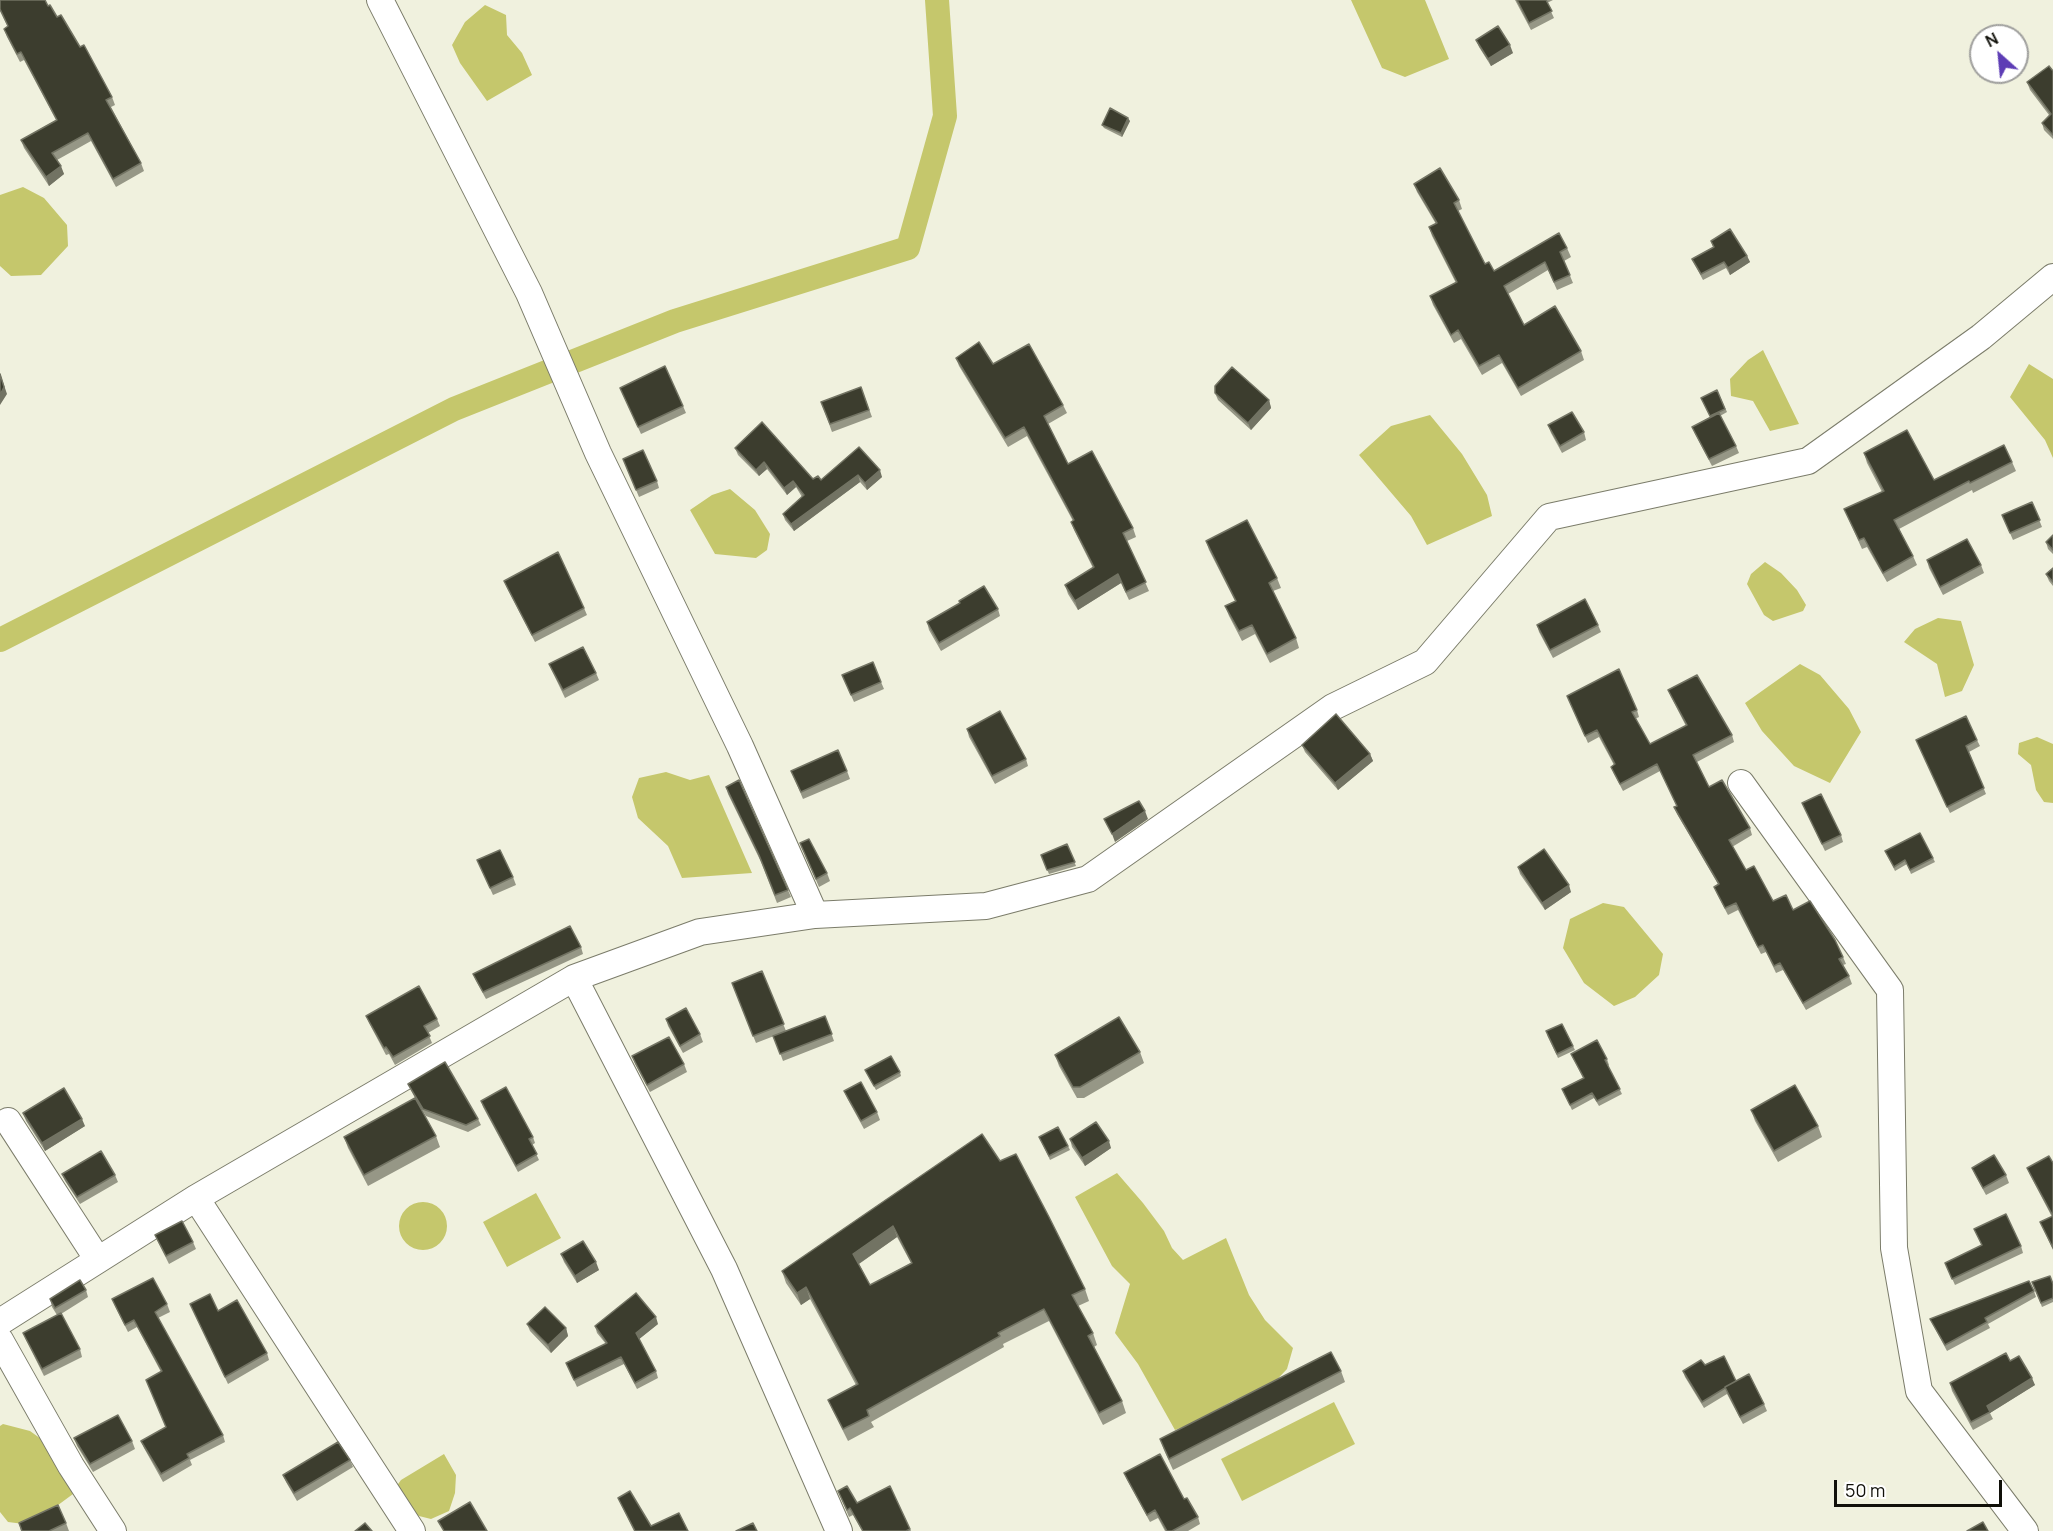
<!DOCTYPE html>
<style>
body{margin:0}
#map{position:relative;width:2053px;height:1531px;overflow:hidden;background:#f0f1de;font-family:Manrope,sans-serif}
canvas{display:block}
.north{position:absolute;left:1969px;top:24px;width:60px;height:60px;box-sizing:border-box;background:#fff;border:2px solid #9f9f9d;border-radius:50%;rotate:333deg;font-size:16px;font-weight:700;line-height:24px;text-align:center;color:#101009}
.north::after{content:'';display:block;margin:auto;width:21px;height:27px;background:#5d3db5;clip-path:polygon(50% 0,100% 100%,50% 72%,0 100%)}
.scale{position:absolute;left:1834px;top:1480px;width:168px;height:27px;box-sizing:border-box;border:3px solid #101009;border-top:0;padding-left:8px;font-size:18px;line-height:21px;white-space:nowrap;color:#101009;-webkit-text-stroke:4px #fff;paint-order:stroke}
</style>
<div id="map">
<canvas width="2053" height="1531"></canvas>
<div class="north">N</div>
<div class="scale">50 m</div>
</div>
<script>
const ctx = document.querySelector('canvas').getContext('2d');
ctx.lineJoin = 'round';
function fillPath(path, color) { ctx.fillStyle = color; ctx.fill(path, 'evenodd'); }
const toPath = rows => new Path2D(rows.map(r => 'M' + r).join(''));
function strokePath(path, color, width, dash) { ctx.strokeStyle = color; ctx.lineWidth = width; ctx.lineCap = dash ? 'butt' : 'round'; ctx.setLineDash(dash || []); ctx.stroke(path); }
fillPath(toPath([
 [1351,0,1425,0,1449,59,1405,77,1382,68],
 [485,5,506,15,507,35,522,53,532,75,487,101,460,63,452,45,465,22],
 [23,187,44,198,67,225,68,246,41,275,11,276,0,266,0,195],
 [1763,350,1799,424,1770,431,1753,401,1731,396,1730,379,1748,360],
 [2029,364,2053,379,2053,458,2045,440,2010,397],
 [1430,415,1462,454,1487,495,1492,516,1427,545,1411,516,1359,455,1391,426],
 [730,489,755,510,770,534,767,550,756,558,715,554,690,510,712,495],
 [1765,562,1781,573,1797,590,1806,605,1803,611,1773,621,1764,615,1747,584,1751,574],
 [1938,618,1961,621,1974,665,1962,691,1945,697,1937,664,1904,642,1915,629],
 [1800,664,1820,675,1849,709,1861,732,1830,783,1794,766,1762,731,1745,703],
 [2037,737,2053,744,2053,803,2044,802,2036,790,2031,765,2018,754,2019,743],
 [666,772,690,780,709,775,752,873,682,878,668,846,638,818,632,797,639,778],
 [1603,903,1624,907,1663,954,1659,975,1635,997,1614,1006,1584,983,1563,948,1570,919],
 [1117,1173,1143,1203,1164,1231,1172,1248,1183,1260,1226,1238,1249,1295,1265,1320,1293,1348,1287,1369,1269,1388,1232,1401,1199,1421,1175,1430,1138,1364,1115,1333,1130,1284,1112,1266,1075,1197],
 [536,1193,561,1238,507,1267,483,1222],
 '399 1226a24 24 0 1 1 48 0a24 24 0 1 1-48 0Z',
 [1334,1402,1355,1444,1242,1501,1221,1459],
 [3,1424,30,1431,48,1444,73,1494,50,1511,24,1524,8,1522,0,1512,0,1426],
 [444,1454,456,1475,455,1493,449,1511,431,1519,419,1516,405,1508,396,1487,401,1480]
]), '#c5c76c');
strokePath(toPath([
 [0,640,454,409,675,321,908,248,945,116,937,0]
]), '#c5c76c', 24);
const minor = toPath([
 [380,0,529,293,598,453,740,746,815,915],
 [1741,783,1890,990,1894,1248,1919,1391,2025,1531],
 [574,978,724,1269,839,1531],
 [8,1121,98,1260],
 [196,1198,412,1531],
 [0,1322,196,1198,574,978,700,932,815,915,986,906,1088,879,1333,707,1425,662,1549,517,1808,461,1981,337,2053,277],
 [0,1340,71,1466,113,1531]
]);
strokePath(minor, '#7b7c6a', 28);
strokePath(minor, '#fff', 26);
fillPath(toPath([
 [0,0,48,6,80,47,112,97,115,105,111,107,141,163,144,171,116,187,91,141,57,160,64,174,49,186,24,148,21,140,56,120,24,60,20,62,7,37,4,29,8,27,0,11],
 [1515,0,1553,0,1547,3,1554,18,1531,30],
 [1476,40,1513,53,1491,66,1479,47],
 [2053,71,2053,139,2044,130,2042,123,2049,115,2030,90,2027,82],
 [1130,121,1122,137,1104,128,1102,125],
 [1414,184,1459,200,1462,209,1458,211,1485,264,1494,271,1567,248,1571,257,1564,261,1573,283,1557,290,1548,270,1508,294,1524,325,1581,351,1584,360,1521,396,1502,363,1482,375,1461,339,1454,343,1433,305,1430,296,1456,283,1432,236,1429,227,1436,224,1417,192],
 [1711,241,1747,256,1750,262,1730,275,1726,268,1703,280,1695,265,1692,259,1713,247],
 [956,358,993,364,1063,405,1067,413,1048,424,1068,464,1133,528,1136,537,1127,541,1149,591,1129,600,1121,583,1078,610,1068,594,1065,585,1093,568,1074,530,1071,522,1073,521,1027,436,1008,447,959,366],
 [861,387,872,417,832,432,821,402],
 [620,388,683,406,686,413,641,434],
 [1717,390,1727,412,1720,416,1736,446,1739,453,1712,466,1695,434,1692,427,1710,417,1701,398],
 [1215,393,1269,400,1271,408,1251,430,1218,400],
 [1548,425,1584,432,1586,440,1562,453,1551,433],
 [859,447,882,477,867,490,860,482,794,531,785,520,783,514,802,497,796,487,787,495,767,469,759,476,738,455,735,448,813,479,821,480],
 [1864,453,1934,480,2012,462,2016,471,1973,493,1972,490,1899,529,1913,556,1917,565,1887,582,1867,547,1862,549,1844,509,1882,492,1867,463],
 [623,459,657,481,659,488,639,497],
 [2032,502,2042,527,2013,540,2002,515],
 [2053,535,2053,554,2048,549,2046,542],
 [1206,541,1277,578,1281,588,1273,591,1296,638,1299,648,1270,663,1255,634,1242,641,1229,616,1225,606,1235,601,1209,550],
 [1927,560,1981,565,1984,573,1943,595,1929,568],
 [2053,568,2053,586,2049,581,2046,574],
 [504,581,584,608,587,615,535,642,507,588],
 [960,603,998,609,1000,616,941,651,929,630,927,622],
 [1537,625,1598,625,1601,632,1553,658,1539,632],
 [549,664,596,673,599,680,565,698,552,671],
 [842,675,881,682,884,689,854,702],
 [1668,690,1732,735,1734,742,1697,762,1709,787,1750,828,1752,835,1732,847,1746,870,1773,901,1793,910,1843,957,1846,964,1843,965,1849,976,1852,984,1806,1010,1783,970,1776,973,1766,952,1761,954,1738,910,1728,915,1717,894,1714,887,1718,884,1677,814,1674,807,1677,806,1660,771,1623,791,1614,774,1611,767,1614,765,1599,737,1588,743,1567,696,1637,710,1639,717,1635,719,1650,744,1686,726,1671,697],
 [967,729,1026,759,1028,766,995,784,969,737],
 [1916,740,1977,740,1980,746,1969,752,1986,794,1950,813],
 [1302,745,1370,754,1373,761,1338,790,1305,752],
 [791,771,847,771,850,779,803,799],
 [726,787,788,890,791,897,777,903,761,862,728,794],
 [1802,803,1841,835,1843,842,1825,851],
 [800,843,827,873,830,881,819,887],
 [1067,844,1076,866,1049,874,1041,855],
 [1885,851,1933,858,1935,862,1911,874,1907,864,1895,871],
 [477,860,513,877,516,885,493,895],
 [1518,867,1571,892,1545,910,1520,874],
 [581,947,583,954,486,999,476,981,473,974],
 [762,971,786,1031,825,1016,834,1041,783,1061,774,1036,756,1043,732,983],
 [366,1016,437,1019,440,1026,428,1033,432,1043,395,1065,389,1054,386,1055,369,1023],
 [666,1019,700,1034,703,1042,683,1053,668,1026],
 [1547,1035,1573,1046,1575,1050,1558,1058],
 [1140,1052,1144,1063,1084,1098,1077,1098,1059,1066,1055,1055],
 [1571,1054,1607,1059,1609,1065,1608,1066,1622,1094,1599,1106,1594,1098,1572,1110,1562,1089,1583,1078],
 [632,1056,684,1064,687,1072,650,1092,635,1064],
 [865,1070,900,1072,901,1076,876,1090],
 [408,1084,478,1119,481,1125,468,1132,426,1116,417,1102,436,1136,440,1147,368,1186,348,1148,344,1137,415,1098],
 [844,1091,877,1112,880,1120,864,1129,847,1098],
 [481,1101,533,1137,535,1143,532,1145,539,1160,518,1172,483,1107],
 [1751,1110,1818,1126,1822,1137,1778,1162,1755,1121],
 [23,1113,85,1126,45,1151,26,1121],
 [982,1134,1085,1289,1089,1301,1078,1306,1093,1333,1097,1345,1094,1347,1122,1401,1126,1413,1103,1425,1049,1321,1003,1344,1004,1347,871,1422,874,1427,848,1441,833,1411,828,1400,856,1385,810,1299,801,1305,786,1283,782,1271],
 [897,1237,911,1263,870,1285,859,1264],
 [1039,1137,1068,1146,1070,1150,1050,1160],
 [1070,1139,1111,1148,1085,1166,1072,1147],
 [2053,1163,2053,1250,2040,1222,2052,1217,2030,1175,2027,1168],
 [1972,1168,2006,1175,2009,1183,1986,1195,1975,1175],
 [62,1174,115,1175,118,1182,80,1204,65,1181],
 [1974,1229,2021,1246,2023,1253,1955,1285,1945,1263,1982,1246],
 [155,1235,193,1242,196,1249,169,1264,158,1242],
 [561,1254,599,1270,577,1283,564,1262],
 [2032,1282,2053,1284,2053,1302,2042,1307],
 [86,1290,88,1297,61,1314,80,1349,82,1357,44,1376,26,1340,23,1333,57,1315,52,1307,50,1299],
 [2034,1291,2036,1297,1988,1324,1990,1328,1947,1351,1933,1325,1930,1319],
 [112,1299,167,1304,170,1312,158,1318,223,1435,225,1442,190,1460,192,1465,163,1482,144,1448,141,1441,166,1427,146,1380,161,1372,137,1327,128,1332,115,1306],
 [190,1304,218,1311,267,1353,269,1360,228,1384],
 [527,1324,566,1328,568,1336,551,1353,530,1331],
 [658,1324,639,1339,656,1371,658,1378,637,1389,624,1364,577,1387,566,1363,606,1344,597,1333,595,1326],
 [2010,1361,2035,1385,1990,1413,1993,1419,1973,1430,1952,1391,1950,1383],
 [1705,1365,1736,1381,1764,1404,1767,1411,1743,1424,1727,1394,1704,1408,1685,1377,1683,1371],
 [1341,1371,1345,1382,1173,1470,1164,1450,1160,1439],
 [74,1438,132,1441,135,1449,93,1472,77,1446],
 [350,1460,353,1467,297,1501,286,1482,283,1475],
 [1124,1473,1184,1499,1198,1517,1200,1524,1188,1531,1165,1531,1158,1518,1150,1522,1127,1480],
 [890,1486,911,1531,862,1531,853,1515,849,1517,838,1491,857,1503],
 [618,1498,651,1526,688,1531,634,1531],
 [19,1523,66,1523,69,1531,21,1531]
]), '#969786');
fillPath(toPath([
 [1510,45,1513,53,1491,66,1488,59],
 [1128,118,1130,121,1122,137,1121,133],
 [61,166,64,174,49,186,46,177],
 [1747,256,1750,262,1730,275,1728,268],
 [0,373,7,394,0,405],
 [1269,400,1271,408,1251,430,1248,423],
 [764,462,767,469,759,476,756,470],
 [880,470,882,477,867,490,865,483],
 [858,475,860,482,794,531,791,524],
 [793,481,796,487,787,495,784,488],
 [1118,574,1121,583,1078,610,1075,601],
 [1370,754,1373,761,1338,790,1335,783],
 [1145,811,1148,819,1115,842,1112,834],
 [1569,885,1571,892,1545,910,1542,903],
 [82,1119,85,1126,45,1151,42,1143],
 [1109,1141,1111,1148,1085,1166,1082,1158],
 [893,1226,897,1237,857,1265,853,1254],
 [596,1262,599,1270,577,1283,575,1276],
 [806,1287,810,1299,801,1305,797,1293],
 [656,1317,658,1324,638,1340,636,1333],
 [566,1328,568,1336,551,1353,548,1345],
 [2032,1378,2035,1385,1990,1413,1987,1406]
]), '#727363');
const building = toPath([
 [0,0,45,0,48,6,50,5,57,17,61,15,80,47,84,45,112,97,106,100,141,163,113,179,88,133,52,153,61,166,46,177,21,140,57,120,21,52,17,54,4,29,8,26,0,9,0,0],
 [1517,0,1546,0,1552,11,1529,23,1517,0],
 [1498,26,1510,45,1488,59,1476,40,1498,26],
 [2049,66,2053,71,2053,135,2042,123,2051,114,2027,82,2049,66],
 [1110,108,1128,118,1121,133,1102,125,1110,108],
 [1440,168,1459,200,1454,203,1485,264,1489,262,1494,271,1559,233,1567,248,1560,252,1570,275,1554,282,1545,262,1504,286,1524,325,1555,306,1581,351,1518,388,1499,355,1479,366,1458,330,1451,335,1430,296,1457,282,1429,227,1437,223,1414,184,1440,168],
 [1730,229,1747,256,1728,268,1724,262,1701,274,1692,259,1714,247,1711,241,1730,229],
 [979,342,993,364,1029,344,1063,405,1044,416,1068,464,1092,451,1133,528,1123,533,1146,582,1126,592,1118,574,1075,601,1065,585,1094,567,1071,522,1074,520,1024,427,1005,438,956,358,979,342],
 [665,366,683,406,638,427,620,388,665,366],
 [1232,367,1269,400,1248,423,1215,393,1215,386,1232,367],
 [0,374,4,387,0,395,0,374],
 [861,387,869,410,830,424,821,402,861,387],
 [1717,390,1725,409,1710,416,1701,398,1717,390],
 [1572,412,1584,432,1560,446,1548,425,1572,412],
 [1719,413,1736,446,1709,459,1692,427,1719,413],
 [762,422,813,479,818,476,821,480,859,447,880,470,865,483,858,475,791,524,783,514,804,495,793,481,784,488,764,462,756,470,735,448,762,422],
 [1907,430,1934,480,2004,445,2012,462,1970,483,1969,481,1894,520,1913,556,1883,573,1864,538,1859,540,1844,509,1884,491,1864,453,1907,430],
 [643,450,657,481,636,490,623,459,643,450],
 [2032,502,2040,520,2010,533,2002,515,2032,502],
 [1247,520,1277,578,1269,583,1296,638,1267,654,1252,625,1239,631,1225,606,1236,601,1206,541,1247,520],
 [2053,535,2053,550,2046,542,2053,535],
 [1967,539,1981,565,1940,587,1927,560,1967,539],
 [558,552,584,608,532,635,504,581,558,552],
 [2053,568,2053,582,2046,574,2053,568],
 [984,586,998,609,939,643,927,622,960,603,959,601,984,586],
 [1585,599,1598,625,1550,650,1537,625,1585,599],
 [583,647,596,673,563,690,549,664,583,647],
 [873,662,881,682,851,695,842,675,873,662],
 [1619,669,1637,710,1632,712,1650,744,1687,725,1668,690,1697,675,1732,735,1693,755,1709,787,1722,780,1750,828,1729,840,1746,870,1754,866,1773,901,1786,895,1793,910,1810,901,1835,940,1843,957,1839,959,1849,976,1803,1003,1780,963,1774,966,1763,945,1758,947,1736,903,1725,908,1714,887,1719,884,1674,807,1677,806,1657,764,1620,784,1611,767,1615,764,1597,730,1585,736,1567,696,1619,669],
 [1000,711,1026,759,992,776,967,729,1000,711],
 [1336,714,1370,754,1335,783,1302,745,1336,714],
 [1966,716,1977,740,1966,746,1984,788,1947,807,1916,740,1966,716],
 [838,750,847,771,801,792,791,771,838,750],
 [739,780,788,890,775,895,759,855,726,787,739,780],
 [1821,794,1841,835,1822,844,1802,803,1821,794],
 [1139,801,1145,811,1112,834,1104,819,1139,801],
 [1920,833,1933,858,1910,870,1905,860,1894,867,1885,851,1920,833],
 [809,839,827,873,816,879,800,843,809,839],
 [1067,844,1075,862,1047,870,1041,855,1067,844],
 [1544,849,1569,885,1542,903,1518,867,1544,849],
 [500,850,513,877,490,888,477,860,500,850],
 [570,926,581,947,483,992,473,974,570,926],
 [762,971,784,1024,753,1036,732,983,762,971],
 [419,986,437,1019,424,1026,430,1036,393,1057,386,1047,384,1048,366,1016,419,986],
 [686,1008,700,1034,680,1046,666,1019,686,1008],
 [825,1016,832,1034,780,1054,773,1036,825,1016],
 [1119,1017,1140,1052,1080,1087,1073,1087,1055,1055,1119,1017],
 [1562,1024,1573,1046,1557,1054,1546,1031,1562,1024],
 [669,1037,684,1064,647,1085,632,1056,669,1037],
 [1597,1040,1607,1059,1605,1060,1620,1089,1597,1101,1592,1093,1570,1105,1562,1089,1584,1078,1571,1054,1597,1040],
 [891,1056,900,1072,874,1086,865,1070,891,1056],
 [445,1062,478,1119,466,1125,423,1109,408,1084,445,1062],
 [861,1082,877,1112,861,1121,844,1091,861,1082],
 [1795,1085,1818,1126,1774,1151,1751,1110,1795,1085],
 [506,1087,533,1137,529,1139,537,1154,516,1166,481,1101,506,1087],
 [64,1088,82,1119,42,1143,23,1113,64,1088],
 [415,1098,436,1136,364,1175,344,1137,415,1098],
 [1096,1122,1109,1141,1082,1158,1070,1139,1096,1122],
 [1058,1127,1068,1146,1049,1156,1039,1137,1058,1127],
 [982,1134,1000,1161,1016,1154,1049,1217,1085,1289,1072,1295,1093,1333,1088,1336,1122,1401,1099,1413,1044,1309,998,1333,1000,1336,867,1410,869,1416,843,1429,828,1400,858,1384,806,1287,797,1293,782,1271,982,1134],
 [893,1226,912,1263,870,1285,853,1254,893,1226],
 [101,1151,115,1175,77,1197,62,1174,101,1151],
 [1994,1155,2006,1175,1983,1188,1972,1168,1994,1155],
 [2049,1156,2053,1163,2053,1248,2040,1222,2053,1216,2027,1168,2049,1156],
 [2006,1214,2021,1246,1952,1279,1945,1263,1982,1245,1974,1229,2006,1214],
 [182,1221,193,1242,166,1256,155,1235,182,1221],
 [583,1241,596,1262,575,1276,561,1254,583,1241],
 [2050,1276,2053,1284,2053,1298,2041,1303,2032,1282,2050,1276],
 [153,1278,167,1304,155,1312,223,1435,187,1454,189,1458,161,1474,141,1441,166,1427,146,1380,162,1371,134,1320,125,1325,112,1299,153,1278],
 [80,1280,86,1290,55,1308,50,1299,80,1280],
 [2029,1281,2034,1291,1985,1318,1987,1322,1945,1345,1930,1319,2029,1281],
 [636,1293,656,1317,636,1333,656,1371,635,1383,621,1357,574,1380,566,1363,607,1343,595,1326,636,1293],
 [210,1294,218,1311,237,1300,267,1353,225,1377,190,1304,210,1294],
 [545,1307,566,1328,548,1345,527,1324,545,1307],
 [61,1313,80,1349,42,1369,23,1333,61,1313],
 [1331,1352,1341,1371,1169,1459,1160,1439,1331,1352],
 [2006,1353,2010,1361,2019,1356,2032,1378,1987,1406,1990,1412,1971,1422,1950,1383,2006,1353],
 [1724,1356,1736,1381,1725,1387,1725,1388,1702,1402,1683,1371,1701,1360,1705,1365,1724,1356],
 [1749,1374,1764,1404,1740,1417,1725,1387,1749,1374],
 [118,1415,132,1441,90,1464,74,1438,118,1415],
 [338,1442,350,1460,294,1493,283,1475,338,1442],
 [1160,1454,1184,1499,1187,1498,1198,1517,1172,1531,1167,1531,1155,1510,1147,1515,1124,1473,1160,1454],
 [847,1486,857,1503,890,1486,910,1529,906,1531,863,1531,850,1508,847,1510,838,1491,847,1486],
 [630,1491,651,1526,679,1513,688,1531,635,1531,618,1498,630,1491],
 [470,1502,487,1531,444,1531,438,1521,470,1502],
 [58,1505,66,1523,49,1531,22,1531,19,1523,58,1505],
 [1983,1522,1988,1531,1967,1531,1983,1522],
 [365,1523,372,1531,355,1531,365,1523],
 [753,1523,757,1531,736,1531,753,1523]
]);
fillPath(building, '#3c3d2e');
strokePath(building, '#727363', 1.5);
</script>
